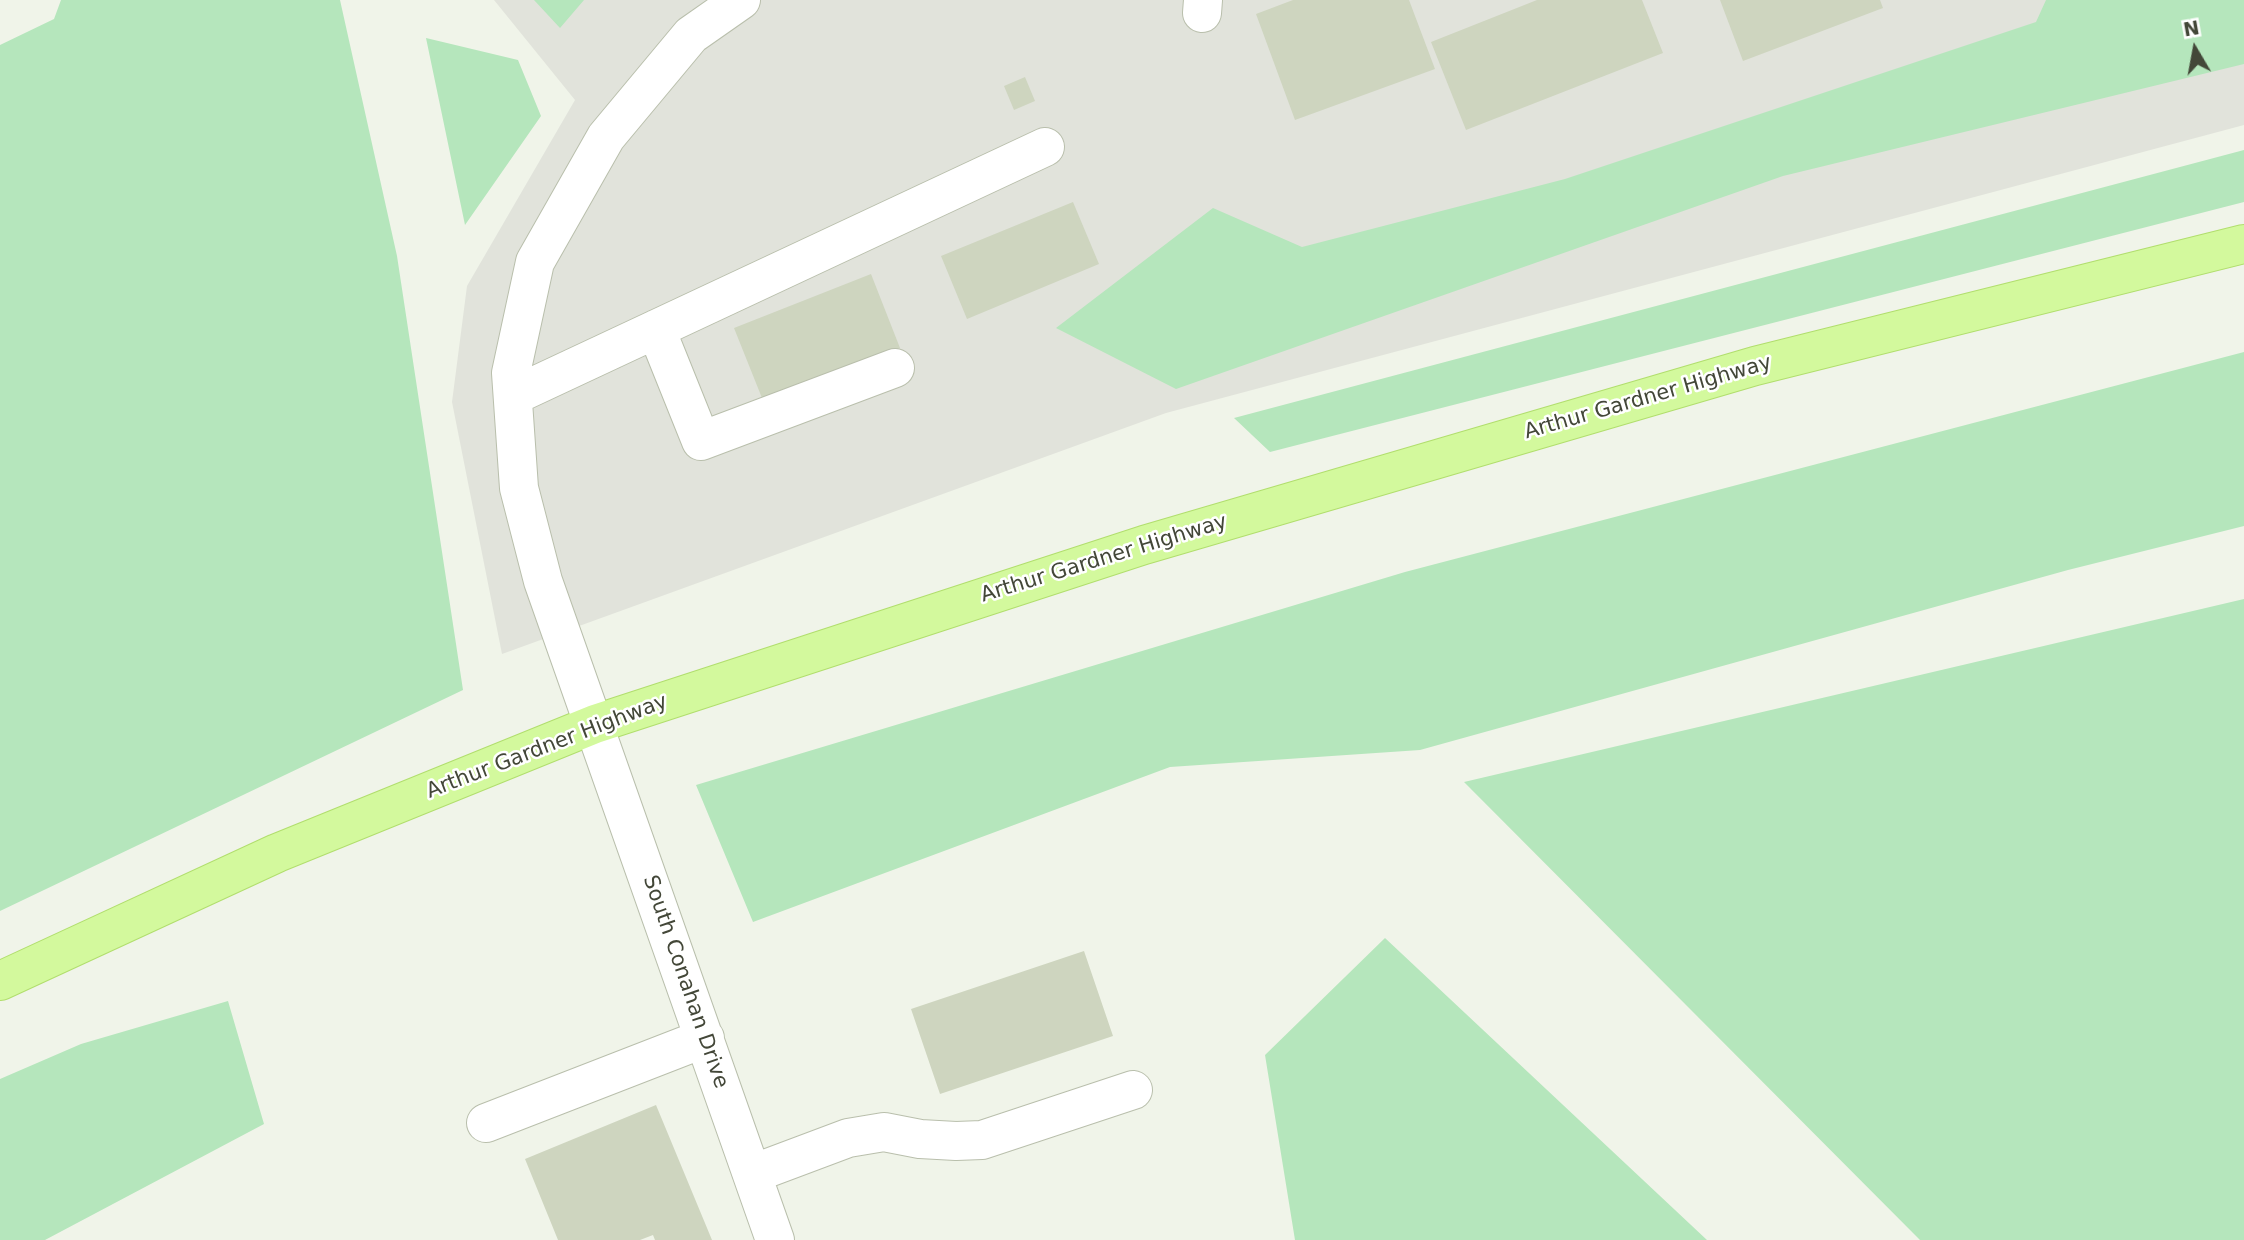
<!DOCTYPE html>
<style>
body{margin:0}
#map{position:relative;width:2244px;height:1240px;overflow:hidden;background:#f0f4e9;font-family:"DejaVu Sans",sans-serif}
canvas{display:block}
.north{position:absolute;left:2160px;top:14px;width:70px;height:70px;-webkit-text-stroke:5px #fff;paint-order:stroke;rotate:350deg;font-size:19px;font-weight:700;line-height:28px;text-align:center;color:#434738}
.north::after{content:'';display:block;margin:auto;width:24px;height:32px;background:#434738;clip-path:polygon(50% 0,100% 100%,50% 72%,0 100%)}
</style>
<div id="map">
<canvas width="2244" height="1240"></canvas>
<div class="north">N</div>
</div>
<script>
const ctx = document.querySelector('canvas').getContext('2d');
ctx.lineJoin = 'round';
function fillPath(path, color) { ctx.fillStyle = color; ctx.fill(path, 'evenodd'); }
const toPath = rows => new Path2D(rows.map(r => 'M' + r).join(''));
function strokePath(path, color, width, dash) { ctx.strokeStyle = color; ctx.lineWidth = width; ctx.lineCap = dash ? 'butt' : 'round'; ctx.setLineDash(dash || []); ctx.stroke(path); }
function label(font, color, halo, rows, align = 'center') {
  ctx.font = font + ' "DejaVu Sans",sans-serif'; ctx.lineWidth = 5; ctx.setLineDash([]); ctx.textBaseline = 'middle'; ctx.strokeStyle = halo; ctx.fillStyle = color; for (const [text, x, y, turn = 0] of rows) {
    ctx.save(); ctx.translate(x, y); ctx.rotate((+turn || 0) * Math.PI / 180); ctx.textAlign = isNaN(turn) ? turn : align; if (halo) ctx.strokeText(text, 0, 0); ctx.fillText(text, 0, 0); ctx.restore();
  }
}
fillPath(toPath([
 [494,0,2244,0,2244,125,1166,413,502,654,452,402,467,286,575,100]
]), '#e1e3db');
fillPath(toPath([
 [61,0,340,0,397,256,463,690,0,911,0,45,54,19],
 [534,0,584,0,560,28],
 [2046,0,2244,0,2244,64,1783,176,1176,389,1056,328,1213,208,1302,247,1565,179,2036,22],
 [426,38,518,60,541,116,465,225],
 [2244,150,2244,202,1270,452,1234,418],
 [2244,352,2244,526,2068,570,1420,750,1170,767,753,922,696,785,1405,572],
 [2244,599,2244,1240,1920,1240,1464,782],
 [1385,938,1707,1240,1295,1240,1265,1055],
 [228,1001,264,1124,45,1240,0,1240,0,1079,81,1044]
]), '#b5e6bc');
fillPath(toPath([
 [1293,0,1409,0,1435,69,1295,120,1256,14],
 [1537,0,1642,0,1663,53,1466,130,1431,42],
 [1720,0,1880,0,1883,8,1743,61],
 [1025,77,1035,101,1014,110,1004,86],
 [1073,202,1099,264,967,319,941,256],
 [871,274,900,348,764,403,734,328],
 [1084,951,1113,1036,940,1094,911,1009],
 [656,1105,712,1240,655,1240,653,1235,640,1240,558,1240,525,1159]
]), '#ced5bf');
const minor = toPath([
 [741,0,691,35,606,137,535,262,511,373,519,488,543,581,775,1240],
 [1202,13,1203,0],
 [656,329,701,441,895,368],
 [513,396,1045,147],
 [486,1123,705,1038],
 [752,1174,848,1138,884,1132,920,1139,956,1141,982,1140,1133,1090]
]);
const major = toPath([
 [0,981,277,853,595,724,1144,545,1755,366,2244,244]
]);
strokePath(minor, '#b9bfac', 40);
strokePath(major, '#b1de6d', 40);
strokePath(minor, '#fff', 38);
strokePath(major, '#d3f99d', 38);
label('21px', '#434738', '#fff', [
 ["Arthur Gardner Highway",1648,398,-16],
 ["Arthur Gardner Highway",1104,559,-17],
 ["Arthur Gardner Highway",547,747,-21],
 ["South Conahan Drive",685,982,71]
]);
</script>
